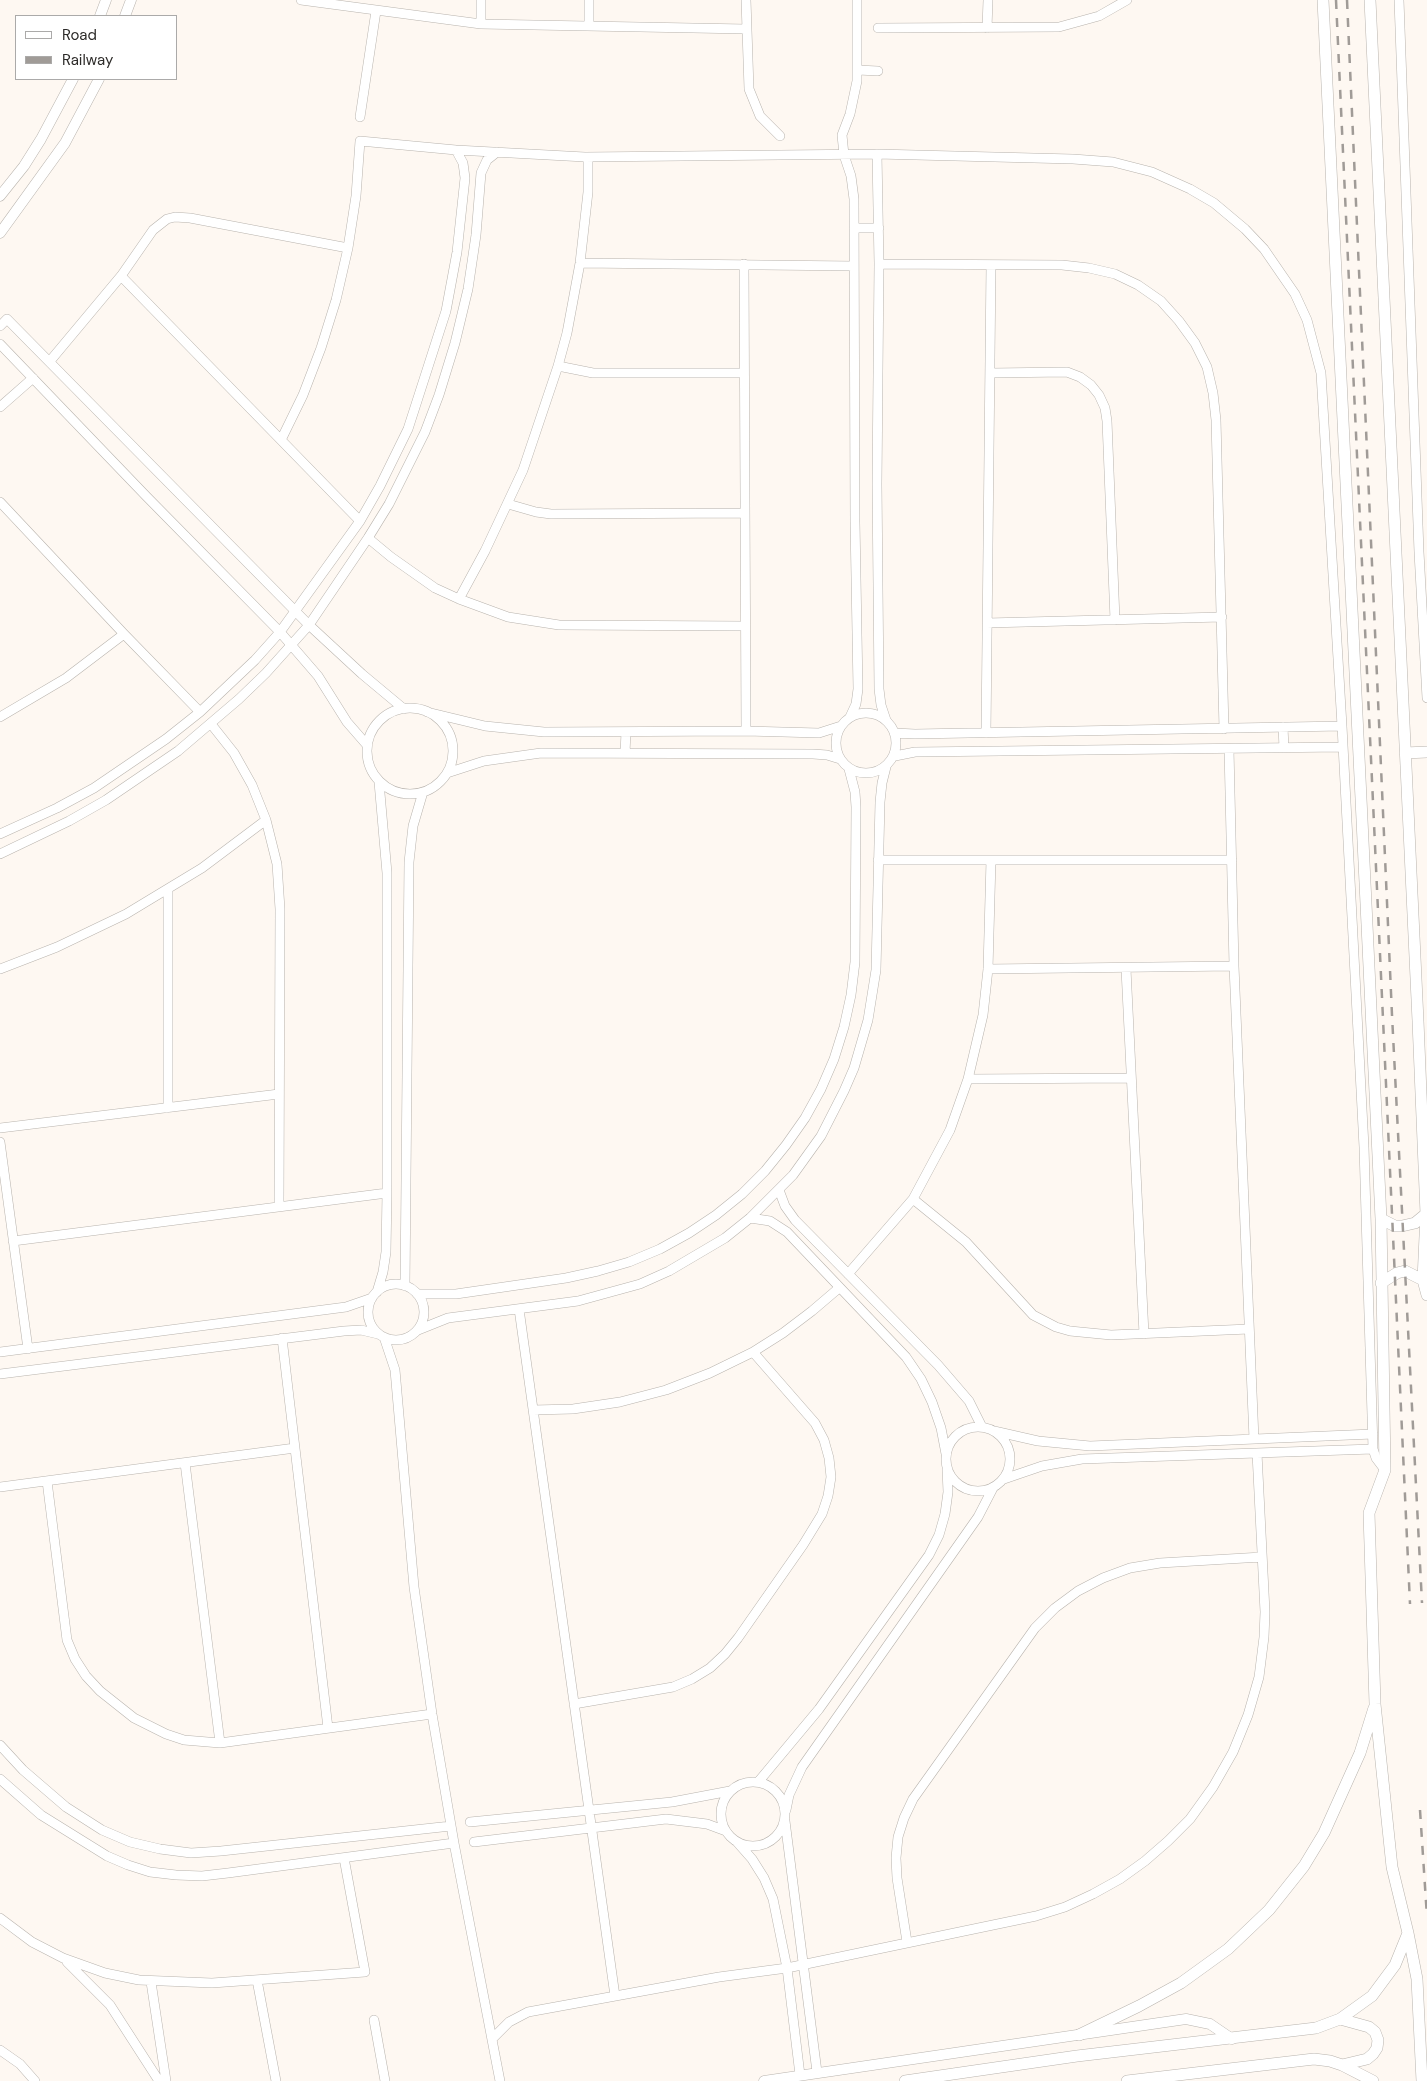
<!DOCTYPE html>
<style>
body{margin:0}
#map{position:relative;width:1427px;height:2081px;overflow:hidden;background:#fef8f2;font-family:"DM Sans",sans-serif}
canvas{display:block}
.legend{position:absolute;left:15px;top:15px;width:162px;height:65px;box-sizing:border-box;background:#fff;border:1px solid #abaaa9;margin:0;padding:6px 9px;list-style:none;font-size:15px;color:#2d2b29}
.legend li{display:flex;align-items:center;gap:10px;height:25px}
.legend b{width:25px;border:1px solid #abaaa9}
</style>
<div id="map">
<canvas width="1427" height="2081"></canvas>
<ul class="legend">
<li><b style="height:6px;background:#fff"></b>Road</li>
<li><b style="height:6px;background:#a09b97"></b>Railway</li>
</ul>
</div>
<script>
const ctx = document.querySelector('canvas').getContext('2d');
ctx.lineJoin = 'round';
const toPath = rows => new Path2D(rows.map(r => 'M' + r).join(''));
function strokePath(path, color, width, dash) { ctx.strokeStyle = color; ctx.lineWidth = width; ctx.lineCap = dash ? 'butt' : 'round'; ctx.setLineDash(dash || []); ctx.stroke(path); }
const minor = toPath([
 [301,0,481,24,746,29],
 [481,0,481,24],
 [589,0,589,26],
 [746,0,749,89,760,116,780,136],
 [1399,0,1419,552,1427,698],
 [878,28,1059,27,1099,16,1127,0],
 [987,28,988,0],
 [858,70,878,71],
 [360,117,376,11],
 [877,154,879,264,877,484,879,689,881,705,886,720],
 [854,228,879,228],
 [580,263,854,266],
 [744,264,746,731],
 [879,264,1062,265,1089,268,1115,274,1138,285,1161,301,1179,321,1195,343,1207,367,1213,393,1216,420,1224,729],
 [121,276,360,521],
 [0,326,7,319,309,625,362,674,404,709],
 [0,344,147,497,280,632,318,676,347,722,367,745],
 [50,361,121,276,153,230,167,219,175,217,190,218,348,248],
 [558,366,593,373,744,373],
 [991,373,1067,372,1080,377,1091,385,1099,395,1105,408,1107,421,1115,620],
 [0,407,33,378],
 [281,440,303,395,321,348,336,300,348,248,356,196,360,141,456,150,585,157,877,154,1073,159,1113,162,1152,172,1190,189,1214,203,1245,229,1264,249,1295,294,1307,320,1321,373,1342,726,1364,1147,1373,1449,1376,1458,1385,1470],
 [0,502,124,634,200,712],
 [508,504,536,512,551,514,745,513],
 [368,538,391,557,435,588,459,599,508,617,559,625,745,626],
 [459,599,485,551,523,470,558,366,567,333,580,263,588,192,588,157],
 [987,623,1222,617],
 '367 751a43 43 0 1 1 86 0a43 43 0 1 1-86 0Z',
 [427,712,485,726,544,732,746,731,819,733,841,726],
 '836 743a30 30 0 1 1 60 0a30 30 0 1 1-60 0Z',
 [0,717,66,678,124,634],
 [850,717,856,704,858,689,855,522,854,199,851,176,844,155,842,135,850,114,857,81,857,0],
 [211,724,234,753,252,785,266,820,277,864,280,909,279,1206],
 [1283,727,1284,748],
 [895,733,915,734,1342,726],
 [986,733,991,265],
 [1229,749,1234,966,1254,1439],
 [625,753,626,732],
 [895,756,915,752,1343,747],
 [447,773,484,761,541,753,813,754,827,755,840,759],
 [0,834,57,808,94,788,166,739,200,712,255,660,280,632,360,521,380,486,408,429,446,311,457,252,465,178,463,163,456,150],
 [0,854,69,821,106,800,178,751,239,699,266,673,309,625,368,538,389,504,425,432,439,395,455,343,468,289,476,235,481,173,487,160,497,152],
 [878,860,1232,860],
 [0,969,57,947,126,914,202,868,266,820],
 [988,969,1234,966],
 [1126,969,1144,1334],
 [968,1079,1131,1078],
 [168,1108,168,890],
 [0,1128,279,1094],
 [0,1142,28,1349],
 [779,1190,785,1206,795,1220,938,1365,969,1401,982,1427],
 [913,1199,966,1242,1033,1315,1056,1327,1070,1331,1111,1335,1249,1329],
 [750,1218,770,1221,787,1232,906,1357,921,1379,932,1402,941,1428,946,1454],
 [13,1241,387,1193],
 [848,1274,913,1199,950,1130,968,1079,983,1015,988,969,991,860],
 '368 1312a28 28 0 1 1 56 0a28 28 0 1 1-56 0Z',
 [405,1286,409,862,413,826,423,792],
 [377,1292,383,1272,386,1252,387,1193,387,873,379,782],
 [417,1294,456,1294,566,1278,598,1271,629,1262,660,1249,689,1233,716,1215,742,1194,765,1171,786,1145,805,1118,821,1089,834,1059,844,1027,851,995,855,962,856,807,855,792,849,769],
 [519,1309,615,1996],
 [418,1330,448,1318,578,1301,640,1284,669,1271,725,1238,750,1218,793,1175,821,1136,844,1091,854,1068,868,1020,876,970,880,802,882,783,886,767],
 [384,1337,395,1370,414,1587,432,1714,454,1843,500,2081],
 [282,1338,328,1728],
 [0,1352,346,1307,372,1298],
 [0,1374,344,1331,361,1330,378,1334],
 [533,1410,573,1409,620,1402,666,1390,710,1373,753,1352,783,1333,812,1311,839,1288],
 '946 1459a32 32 0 1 1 64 0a32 32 0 1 1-64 0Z',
 [994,1431,1038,1441,1090,1446,1373,1434],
 [185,1463,220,1743],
 [1004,1479,1042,1466,1082,1459,1373,1449],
 [47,1481,67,1640,75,1659,86,1676,100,1691,134,1718,166,1734,184,1740,220,1743,432,1714],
 [0,1487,295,1448],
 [574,1704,673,1687,692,1679,710,1668,725,1654,738,1638,803,1545,822,1514,828,1496,831,1477,829,1458,824,1440,815,1423,753,1352],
 [0,1745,23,1770,66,1807,102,1830,130,1842,160,1849,191,1853,221,1851,451,1826],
 [0,1779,41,1815,107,1856,128,1865,150,1872,176,1875,202,1876,228,1873,454,1843],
 [759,1781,819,1709,929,1555,939,1535,945,1514,948,1492,947,1469],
 '721 1814a32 32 0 1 1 64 0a32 32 0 1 1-64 0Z',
 [786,1810,789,1795,802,1767,978,1517,993,1488],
 [785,1821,817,2072],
 [470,1822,672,1802,730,1791],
 [474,1842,666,1819,707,1824,726,1831],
 [737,1842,752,1859,764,1878,773,1899,787,1968,800,2075],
 [0,1918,32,1942,63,1958,105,1973,139,1980,212,1983,365,1972,344,1858],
 [907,1942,897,1878,896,1858,898,1837,904,1818,913,1799,1035,1628,1055,1608,1078,1591,1103,1578,1130,1568,1160,1563,1262,1557],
 [67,1962,110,2005,159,2081],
 [257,1980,276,2081],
 [151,1982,166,2081],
 [374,2020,385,2081],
 [492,2039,509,2022,528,2012,719,1977,787,1968,1036,1916,1065,1907,1093,1894,1120,1879,1145,1861,1168,1841,1190,1819,1213,1787,1233,1752,1248,1715,1259,1677,1264,1637,1265,1612,1257,1453],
 [0,2050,20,2064,35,2081]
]);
const tertiary = toPath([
 [100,16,106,0],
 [125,16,131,0],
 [0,196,24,166,41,139,73,79],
 [0,233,65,143,99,79],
 [764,2081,1186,2019,1210,2024,1232,2039]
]);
const secondary = toPath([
 [1323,0,1381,1219,1385,1470,1369,1513,1375,1704,1392,1867,1408,1933,1417,1979,1422,2081],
 [1370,0,1418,1021,1426,1214,1423,1280,1427,1295],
 [1405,753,1427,752],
 [1381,1219,1395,1226,1402,1226,1415,1223,1426,1214],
 [1381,1283,1397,1273,1405,1271,1423,1280],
 [1340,2019,1369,2027,1375,2032,1378,2040,1377,2048,1373,2054,1367,2059,1342,2065],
 [1079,2035,1139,2006,1181,1983,1228,1949,1269,1910,1304,1866,1324,1833,1360,1753,1374,1708],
 [905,2081,1077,2056,1316,2028,1340,2019,1372,1996,1395,1965,1408,1933],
 [1127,2081,1314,2059,1330,2061,1342,2065,1373,2081]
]);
strokePath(minor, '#b8b3ad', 10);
strokePath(tertiary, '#b8b3ad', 11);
strokePath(secondary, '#b8b3ad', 12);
strokePath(minor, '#fff', 9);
strokePath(tertiary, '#fff', 10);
strokePath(secondary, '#fff', 11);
strokePath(toPath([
 [1336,0,1410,1604],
 [1347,0,1392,1015,1422,1603],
 [1420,1810,1427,1917]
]), '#a09b97', 2.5, [9, 9]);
</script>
